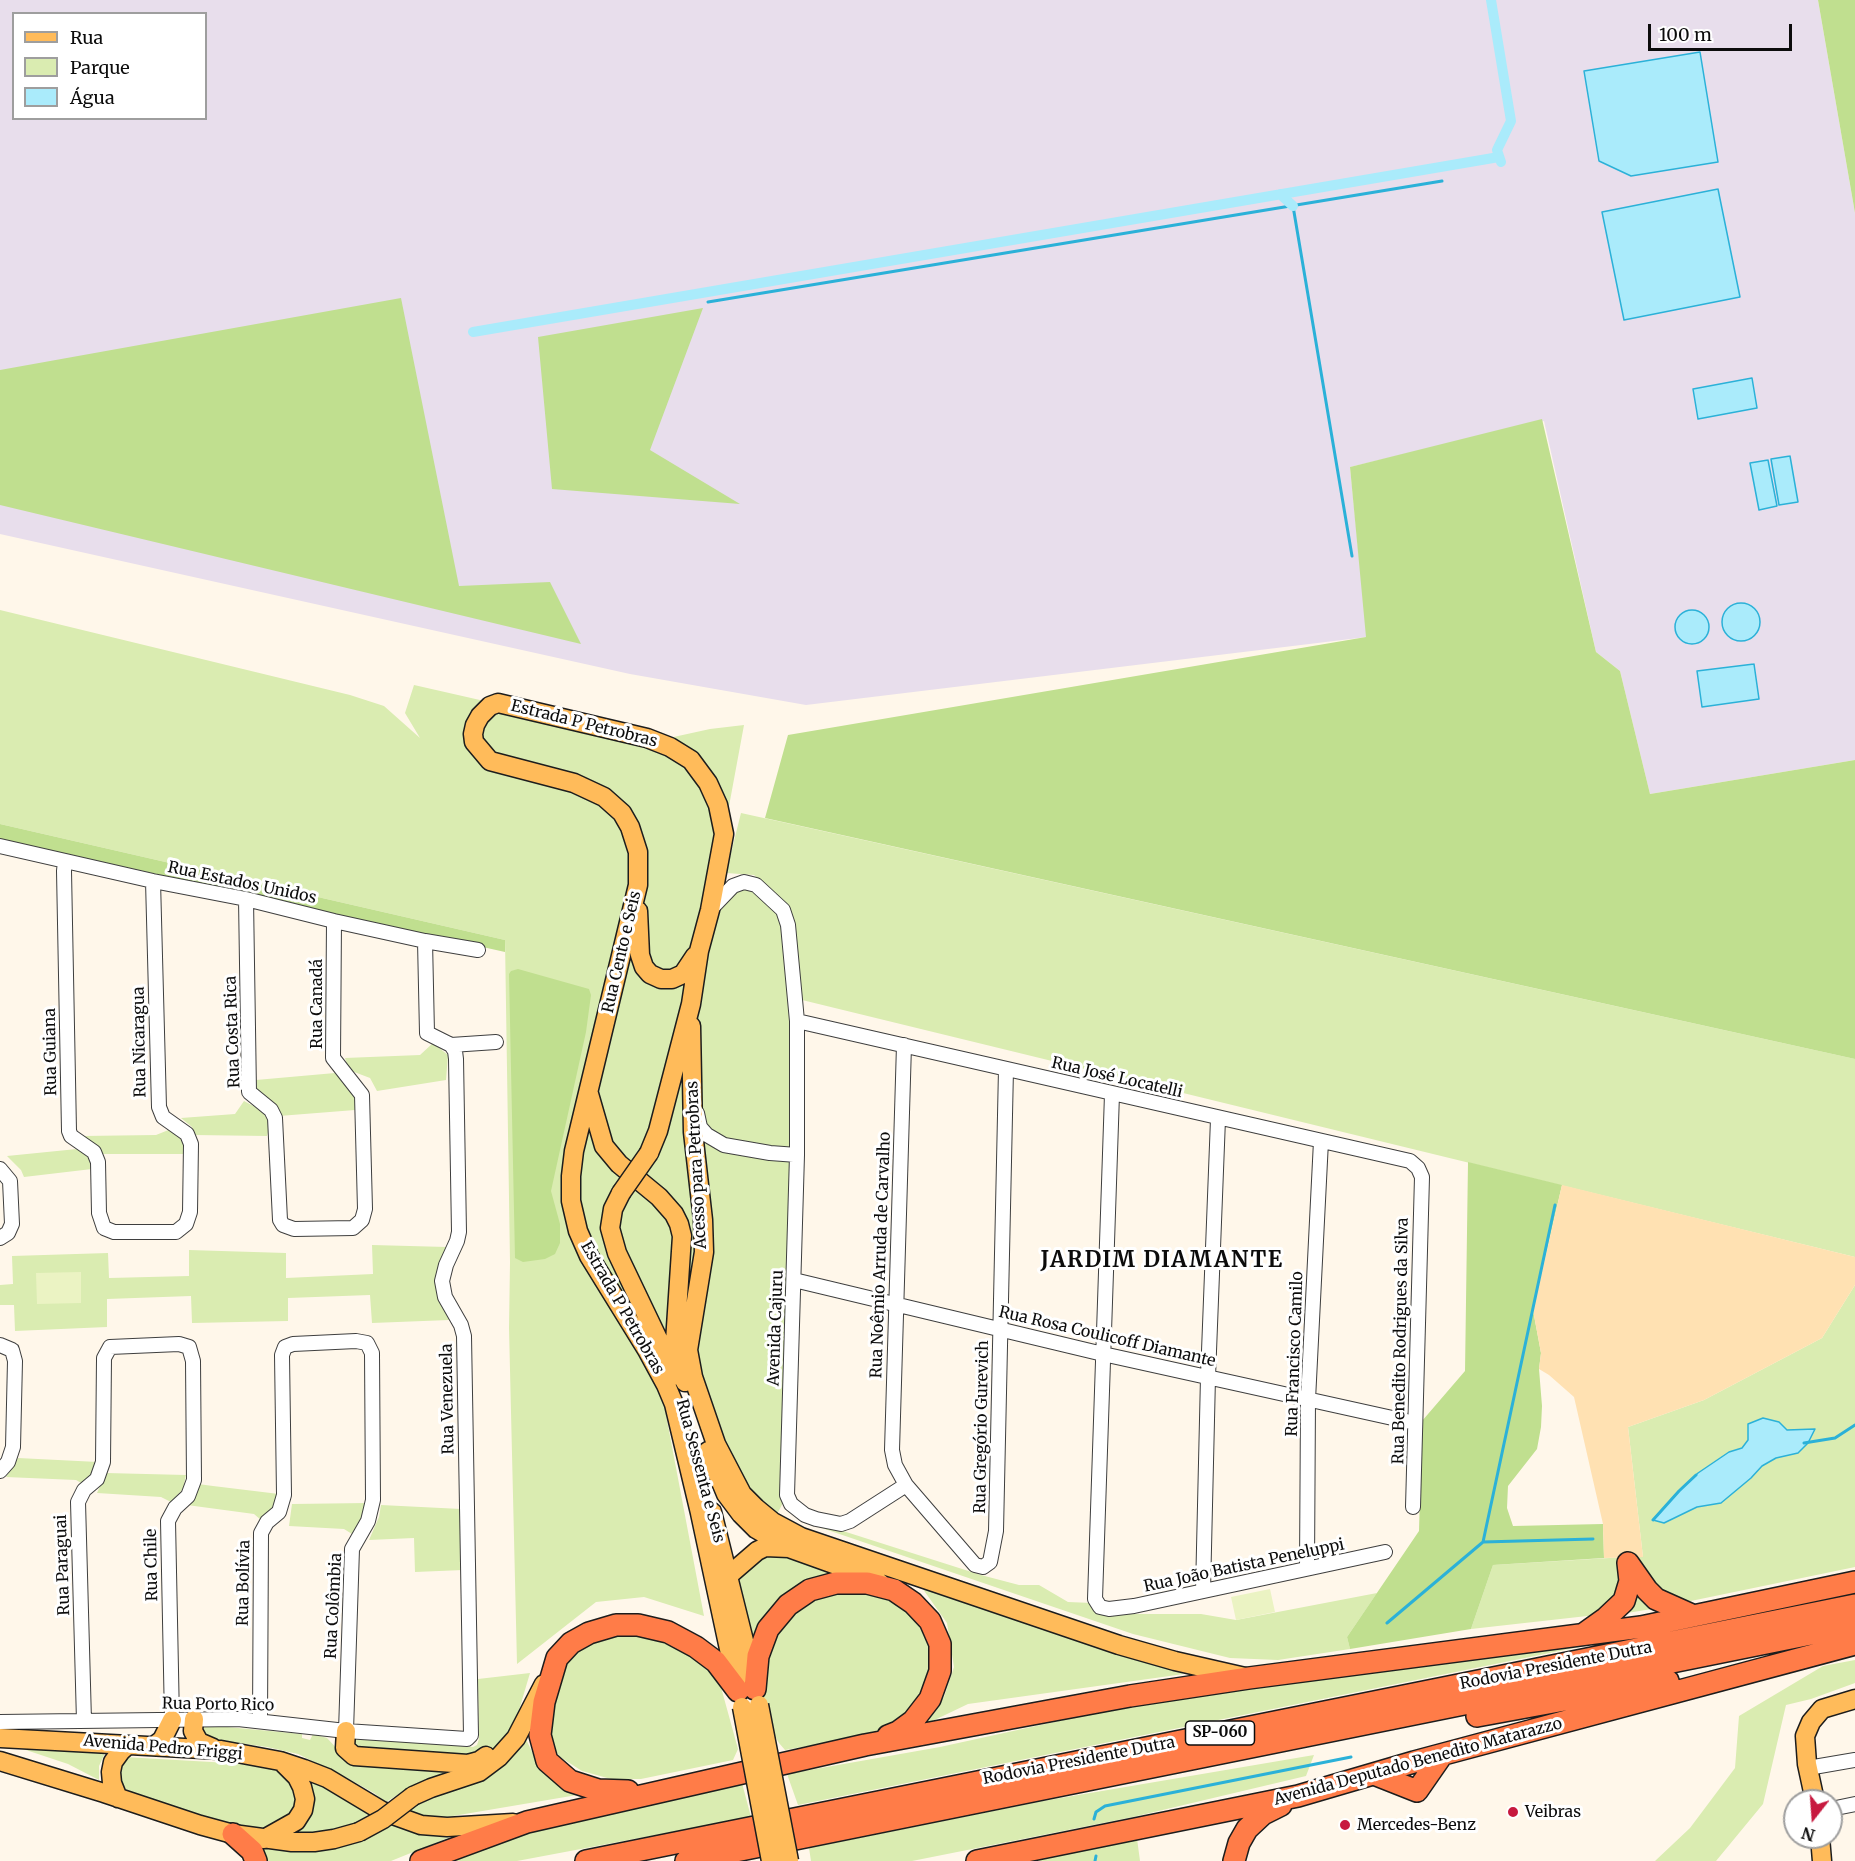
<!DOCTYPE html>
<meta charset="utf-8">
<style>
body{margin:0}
#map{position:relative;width:1855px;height:1861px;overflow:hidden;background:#fff7ea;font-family:Merriweather,serif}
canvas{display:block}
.legend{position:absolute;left:12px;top:12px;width:195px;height:108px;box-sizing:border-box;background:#fff;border:2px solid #9e9e9e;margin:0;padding:8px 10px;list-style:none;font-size:18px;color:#0c0c0c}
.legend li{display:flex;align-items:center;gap:12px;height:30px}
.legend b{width:30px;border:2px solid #9e9e9e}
.north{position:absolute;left:1783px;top:1789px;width:60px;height:60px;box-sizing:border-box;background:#fff;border:2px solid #9e9e9e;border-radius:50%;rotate:197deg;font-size:16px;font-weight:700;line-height:24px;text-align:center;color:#0c0c0c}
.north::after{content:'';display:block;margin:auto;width:21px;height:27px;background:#c7193f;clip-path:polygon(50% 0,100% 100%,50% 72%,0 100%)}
.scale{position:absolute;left:1648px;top:24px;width:144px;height:27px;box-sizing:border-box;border:3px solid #0c0c0c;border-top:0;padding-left:8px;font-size:18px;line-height:21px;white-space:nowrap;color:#0c0c0c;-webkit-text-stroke:4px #fff;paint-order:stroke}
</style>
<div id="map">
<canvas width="1855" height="1861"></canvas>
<ul class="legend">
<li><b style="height:8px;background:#ffbb5a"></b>Rua</li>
<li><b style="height:16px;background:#daecb1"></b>Parque</li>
<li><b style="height:16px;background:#aaebfb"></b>Água</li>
</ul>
<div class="north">N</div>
<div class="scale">100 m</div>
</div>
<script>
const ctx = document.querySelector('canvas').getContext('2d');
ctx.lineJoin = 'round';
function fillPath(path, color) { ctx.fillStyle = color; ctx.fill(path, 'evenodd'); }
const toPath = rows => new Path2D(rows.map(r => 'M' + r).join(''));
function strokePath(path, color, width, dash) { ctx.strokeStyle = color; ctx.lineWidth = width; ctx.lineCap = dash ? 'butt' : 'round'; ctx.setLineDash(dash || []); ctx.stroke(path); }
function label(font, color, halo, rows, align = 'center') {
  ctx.font = font + ' Merriweather,serif'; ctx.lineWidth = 6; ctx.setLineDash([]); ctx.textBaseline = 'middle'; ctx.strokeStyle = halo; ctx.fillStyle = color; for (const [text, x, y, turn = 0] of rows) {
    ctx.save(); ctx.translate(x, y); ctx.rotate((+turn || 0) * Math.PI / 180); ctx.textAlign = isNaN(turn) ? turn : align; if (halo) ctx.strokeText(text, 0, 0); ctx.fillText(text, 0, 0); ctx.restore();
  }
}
fillPath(toPath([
 [0,0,1818,0,1855,213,1855,760,1650,794,1620,671,1596,652,1544,421,1350,467,1367,637,806,705,630,674,0,534],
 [14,14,206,14,206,118,14,118]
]), '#e8deec');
fillPath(toPath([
 [0,610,350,695,384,706,420,738,405,713,414,685,647,738,669,738,710,729,744,725,710,909,744,882,787,905,754,875,726,873,741,813,1855,1059,1855,1257,798,999,787,1495,773,1522,746,1498,695,1382,586,1263,663,1399,704,1616,644,1597,596,1602,517,1664,509,1328,510,1262,505,940,0,824],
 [433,1043,448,1055,446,1080,377,1091,370,1078,349,1070,345,1058,420,1055],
 [335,1073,349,1088,357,1101,355,1110,279,1116,277,1107,257,1093,256,1080],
 [244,1101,263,1111,270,1125,267,1136,194,1135,192,1127,181,1118,235,1114],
 [171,1129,181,1136,185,1149,183,1154,103,1154,83,1136,156,1135],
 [77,1149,88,1154,92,1169,24,1177,21,1170,7,1156],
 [372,1245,447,1247,439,1290,449,1320,372,1323,370,1295,288,1298,288,1321,192,1323,191,1296,107,1299,107,1327,15,1331,14,1305,0,1305,0,1285,13,1284,12,1256,108,1253,109,1278,189,1276,189,1250,286,1253,286,1278,373,1274],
 [1855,1285,1855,1567,1686,1602,1671,1603,1628,1557,1643,1557,1628,1427,1704,1400,1822,1338],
 [18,1458,98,1462,95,1472,83,1484,76,1480,6,1477],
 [106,1473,186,1475,183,1489,171,1502,161,1497,97,1493],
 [198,1484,213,1486,279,1494,278,1503,261,1520,254,1514,187,1505],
 [367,1503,360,1525,352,1534,344,1529,289,1526,292,1504],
 [381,1505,461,1509,463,1570,415,1572,414,1538,369,1540,379,1517],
 [813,1525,843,1531,981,1575,1019,1585,1039,1585,1068,1602,1092,1603,1118,1614,1201,1614,1236,1620,1377,1593,1347,1637,1350,1649,1278,1660,1230,1658,1133,1634],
 [774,1552,801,1560,829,1573,802,1585,762,1623,751,1641,736,1582,740,1572,763,1555],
 [1626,1557,1625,1580,1605,1614,1471,1629,1493,1565],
 [1638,1582,1658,1608,1627,1613],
 [920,1585,1184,1674,968,1704,922,1726,944,1697,954,1667,947,1623],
 [834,1586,896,1595,926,1624,933,1660,926,1685,916,1704,898,1722,883,1733,785,1750,779,1743,764,1717,758,1691,759,1670,782,1615],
 [648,1634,680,1645,707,1666,719,1680,738,1749,733,1760,641,1779,611,1779,582,1771,560,1757,545,1735,558,1670,578,1646,602,1636],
 [1594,1644,798,1805,787,1774,940,1747,1214,1687],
 [1855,1660,1855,1683,1811,1699,1786,1705,1763,1804,1716,1861,1655,1861,1690,1828,1735,1768,1739,1716,1823,1666],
 [530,1673,514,1727,495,1749,485,1756,359,1752,351,1738,473,1747,477,1745,479,1739,478,1679],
 [206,1725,302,1734,302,1738,310,1740,313,1734,327,1738,343,1755,458,1768,402,1792,386,1802,374,1793,349,1779,298,1754,267,1747,209,1739,200,1730],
 [524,1735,534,1756,546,1771,583,1794,447,1817,410,1816,406,1810,478,1778],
 [23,1746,106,1751,99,1766,99,1780,68,1764,23,1749],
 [1314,1755,1306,1776,1133,1817,912,1861,811,1861,809,1848,1043,1801],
 [124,1757,264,1765,283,1770,295,1782,298,1798,295,1806,284,1821,267,1828,254,1827,226,1822,154,1802,119,1786,118,1761],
 [303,1775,375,1809,355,1825,329,1832,298,1834],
 [742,1783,751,1817,517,1861,442,1861,506,1836],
 [389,1821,465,1831,391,1861,261,1861,258,1845],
 [1136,1831,1140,1861,1001,1861]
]), '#daecb1');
fillPath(toPath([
 [1818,0,1855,0,1855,213],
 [401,298,459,586,550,582,581,644,0,505,0,370],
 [703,308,650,450,740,504,552,489,538,337],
 [1542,419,1596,652,1620,671,1650,794,1855,760,1855,1059,765,818,788,735,1366,637,1350,467],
 [0,824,505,940,505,952,0,839],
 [518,969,589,989,591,995,586,1032,551,1191,560,1224,560,1243,555,1254,545,1259,523,1262,515,1258,509,974,511,971],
 [1468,1162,1562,1185,1533,1310,1541,1353,1539,1369,1542,1406,1541,1427,1537,1449,1508,1486,1507,1508,1513,1526,1603,1524,1604,1558,1493,1565,1471,1629,1350,1649,1347,1637,1419,1531,1422,1421,1465,1371]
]), '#c0df8f');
fillPath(toPath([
 [1562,1185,1855,1257,1855,1285,1822,1338,1704,1400,1628,1427,1643,1557,1604,1558,1603,1524,1574,1397,1549,1375,1539,1369,1541,1353,1533,1310]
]), '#ffe1b2');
fillPath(toPath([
 [81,1272,81,1303,37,1304,36,1273],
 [1270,1589,1275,1612,1236,1620,1231,1597]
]), '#ebf3c3');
const water = toPath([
 [1700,52,1718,162,1631,176,1599,161,1584,71,1700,52],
 [1718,189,1740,297,1624,320,1602,212,1718,189],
 [1752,378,1757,408,1698,419,1693,389,1752,378],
 [1790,456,1798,502,1779,505,1771,459,1790,456],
 [1768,460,1777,506,1759,510,1750,463,1768,460],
 '1722 622a19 19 0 1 1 38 0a19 19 0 1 1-38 0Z',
 '1675 627a17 17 0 1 1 34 0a17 17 0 1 1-34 0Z',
 [1754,664,1759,699,1702,707,1697,671,1754,664],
 [1763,1418,1779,1422,1787,1430,1815,1429,1808,1443,1798,1453,1776,1458,1762,1466,1751,1478,1721,1503,1697,1507,1664,1523,1653,1520,1679,1491,1698,1473,1729,1452,1742,1448,1748,1440,1748,1424,1763,1418]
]);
fillPath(water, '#aaebfb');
strokePath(water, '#2bb1d8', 1.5);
strokePath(toPath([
 [1293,206,1352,556],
 [708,302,1442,181],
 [1804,1443,1835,1438,1855,1425],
 [1653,1520,1679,1491,1696,1475],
 [1483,1542,1555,1205],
 [1387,1623,1483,1542,1593,1539],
 [1094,1819,1096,1812,1105,1806,1351,1757],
 [1095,1861,1096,1856]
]), '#2bb1d8', 3);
strokePath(toPath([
 [1491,0,1511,121,1497,150,1501,162],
 [1280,194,1293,206],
 [473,332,1499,157]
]), '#aaebfb', 10);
const minor = toPath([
 [0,846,153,881,246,899,334,921,425,941,478,950],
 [65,861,64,871,69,1131,71,1136,94,1152,98,1162,99,1213,104,1228,114,1232,176,1232,186,1224,190,1212,191,1144,187,1134,163,1117,159,1107,153,881],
 [246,899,249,1092,271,1110,275,1118,280,1220,283,1225,294,1229,353,1228,362,1220,365,1209,362,1095,333,1058,334,921],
 [710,910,733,886,744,882,756,885,783,910,788,925,797,1021,797,1155,787,1495,791,1504,805,1515,816,1519,841,1524,850,1521,906,1485],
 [797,1021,1410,1161,1418,1168,1422,1177,1413,1507],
 [451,1045,496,1042],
 [904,1045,892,1450,895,1465,906,1485,975,1565,983,1567,990,1562,996,1531,1006,1069],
 [1112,1094,1095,1599,1100,1607,1109,1609,1134,1606,1385,1552],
 [697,1113,700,1127,707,1135,724,1145,770,1153,797,1155],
 [0,1169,10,1181,12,1224,8,1233,0,1238],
 [794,1280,1103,1354,1415,1423],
 [0,1345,12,1350,15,1361,13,1447,8,1462,0,1471],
 [1307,1568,1308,1400,1321,1141],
 [1203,1591,1208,1377,1218,1119],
 [260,1720,261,1533,267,1522,279,1512,284,1495,282,1355,285,1347,293,1344,356,1341,367,1343,372,1353,373,1500,368,1521,352,1549,346,1731],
 [84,1721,78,1502,84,1490,97,1479,103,1462,104,1358,110,1347,179,1344,189,1347,193,1361,194,1480,188,1496,175,1508,168,1521,172,1720],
 [0,1722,238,1719,346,1731,467,1739,471,1735,464,1336,461,1325,445,1297,442,1281,446,1265,457,1241,459,1232,456,1059,455,1051,451,1045,427,1033,425,941],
 [1808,1768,1855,1760],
 [1831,1809,1855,1804]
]);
const major = toPath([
 [638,911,640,955,644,967,650,974,661,979,672,979,683,974,695,956],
 [691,1026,693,1132,703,1220,704,1252,688,1350,693,1377,716,1444,742,1494,756,1508,773,1522,801,1537,1119,1645,1175,1661,1245,1677],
 [589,1094,604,1146,619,1164,659,1197,674,1214,679,1224,682,1236,675,1342,676,1357,685,1382],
 [649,1153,658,1131,691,1004,699,951,710,910,724,834,718,805,708,783,691,760,670,747,647,738,498,703,490,706,480,716,475,725,473,734,474,742,490,761,574,783,604,797,622,813,630,827,638,852,638,885,574,1151,571,1176,571,1201,578,1231,589,1256,647,1350,666,1385,674,1404,700,1513,738,1691],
 [621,1193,613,1209,610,1228,617,1253,659,1341,673,1376],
 [708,1451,726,1494,741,1514,756,1529,789,1548,870,1577,879,1582],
 [712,1512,753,1677],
 [728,1576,757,1551,765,1547,789,1548],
 [194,1719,193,1731,199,1742,213,1748],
 [346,1731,345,1748,354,1756,468,1764,479,1761,486,1756],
 [0,1738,221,1750,280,1761,304,1769,327,1778,382,1811,421,1825,447,1827,513,1823],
 [154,1746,162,1740,172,1720],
 [0,1761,104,1793,200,1825,233,1834,292,1842,314,1842,334,1839,359,1832],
 [413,1796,431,1788,479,1772,499,1757,516,1738,544,1684],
 [118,1798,112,1783,111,1772,113,1762,121,1751,128,1745],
 [1815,1801,1807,1764,1805,1736,1811,1722,1822,1709,1855,1699],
 [1820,1837,1822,1861],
 [264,1839,296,1821,303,1810,305,1799,302,1787,297,1777,284,1764]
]);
const highway = toPath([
 [1628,1563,1647,1590,1656,1599,1694,1616],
 [1585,1633,1606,1618,1624,1601,1630,1581,1628,1563],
 [755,1689,758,1656,768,1629,788,1605,810,1590,836,1583,867,1583,894,1590,913,1603,930,1621,940,1644,940,1671,930,1699,913,1721,898,1732,888,1736],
 [1477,1716,1668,1681],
 [1374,1774,1417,1791,1442,1755],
 [628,1791,598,1790,570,1781,547,1761,540,1735,544,1702,557,1658,571,1643,589,1633,616,1625,638,1625,668,1632,696,1647,716,1662,738,1691],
 [233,1834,252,1851,256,1861],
 [421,1861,527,1822,865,1745,1130,1696,1249,1678,1641,1627,1855,1582],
 [586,1861,1855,1605],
 [686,1861,1855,1625],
 [977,1861,1298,1796,1414,1762,1855,1644],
 [1234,1861,1239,1843,1247,1829,1263,1814,1281,1805]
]);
strokePath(minor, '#3f3f3f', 16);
strokePath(major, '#1d1d1d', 21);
strokePath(highway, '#1d1d1d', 24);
strokePath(minor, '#fff', 14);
strokePath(major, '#ffbb5a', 18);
strokePath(highway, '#ff7c48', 21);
const majorBridge = toPath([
 [621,1193,649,1153],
 [759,1705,789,1861],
 [742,1707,771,1861],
 [359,1832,383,1819,413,1796]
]);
strokePath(majorBridge, '#1d1d1d', 21, []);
strokePath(majorBridge, '#ffbb5a', 18);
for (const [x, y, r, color] of [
 [1513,1812,6,"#c7193f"],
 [1345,1825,6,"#c7193f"]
]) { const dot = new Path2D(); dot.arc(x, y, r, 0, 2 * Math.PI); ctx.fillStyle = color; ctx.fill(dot); strokePath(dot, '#fff', 2); }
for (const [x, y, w] of [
 [1220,1733,69]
]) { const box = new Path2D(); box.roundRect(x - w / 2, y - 12, w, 24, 4.5); ctx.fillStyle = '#fff'; ctx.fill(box); strokePath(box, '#0c0c0c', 1.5); }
label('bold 15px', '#0c0c0c', null, [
 ["SP-060",1220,1733]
]);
label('16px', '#0c0c0c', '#fff', [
 ["Estrada P Petrobras",584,724,14],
 ["Rua Estados Unidos",242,883,12],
 ["Rua Cento e Seis",622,952,-77],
 ["Rua Canadá",317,1004,-90],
 ["Rua Costa Rica",233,1032,-92],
 ["Rua Nicaragua",140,1042,-91],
 ["Rua Guiana",51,1052,-91],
 ["Rua José Locatelli",1117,1078,13],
 ["Acesso para Petrobras",697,1165,-93],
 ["Rua Noêmio Arruda de Carvalho",881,1255,-88],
 ["Estrada P Petrobras",622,1308,60],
 ["Avenida Cajuru",776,1328,-88],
 ["Rua Rosa Coulicoff Diamante",1107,1337,13],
 ["Rua Benedito Rodrigues da Silva",1401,1341,-89],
 ["Rua Francisco Camilo",1295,1354,-88],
 ["Rua Venezuela",448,1399,-91],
 ["Rua Gregório Gurevich",982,1427,-89],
 ["Rua Sessenta e Seis",700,1471,75],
 ["Rua Paraguai",63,1565,-92],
 ["Rua Chile",152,1565,-91],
 ["Rua João Batista Peneluppi",1244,1566,-12],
 ["Rua Bolívia",244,1583,-89],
 ["Rua Colômbia",334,1606,-87],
 ["Rodovia Presidente Dutra",1556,1666,-11],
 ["Rua Porto Rico",218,1705,1],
 ["Avenida Pedro Friggi",163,1748,5],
 ["Rodovia Presidente Dutra",1079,1761,-11],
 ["Avenida Deputado Benedito Matarazzo",1418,1762,-15]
]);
label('16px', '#0c0c0c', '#fff', [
 ["Veibras",1525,1812],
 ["Mercedes-Benz",1357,1825]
], 'left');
ctx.letterSpacing = '1.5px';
label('bold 22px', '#0c0c0c', '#fff', [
 ["JARDIM DIAMANTE",1162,1261]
]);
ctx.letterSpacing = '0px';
</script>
